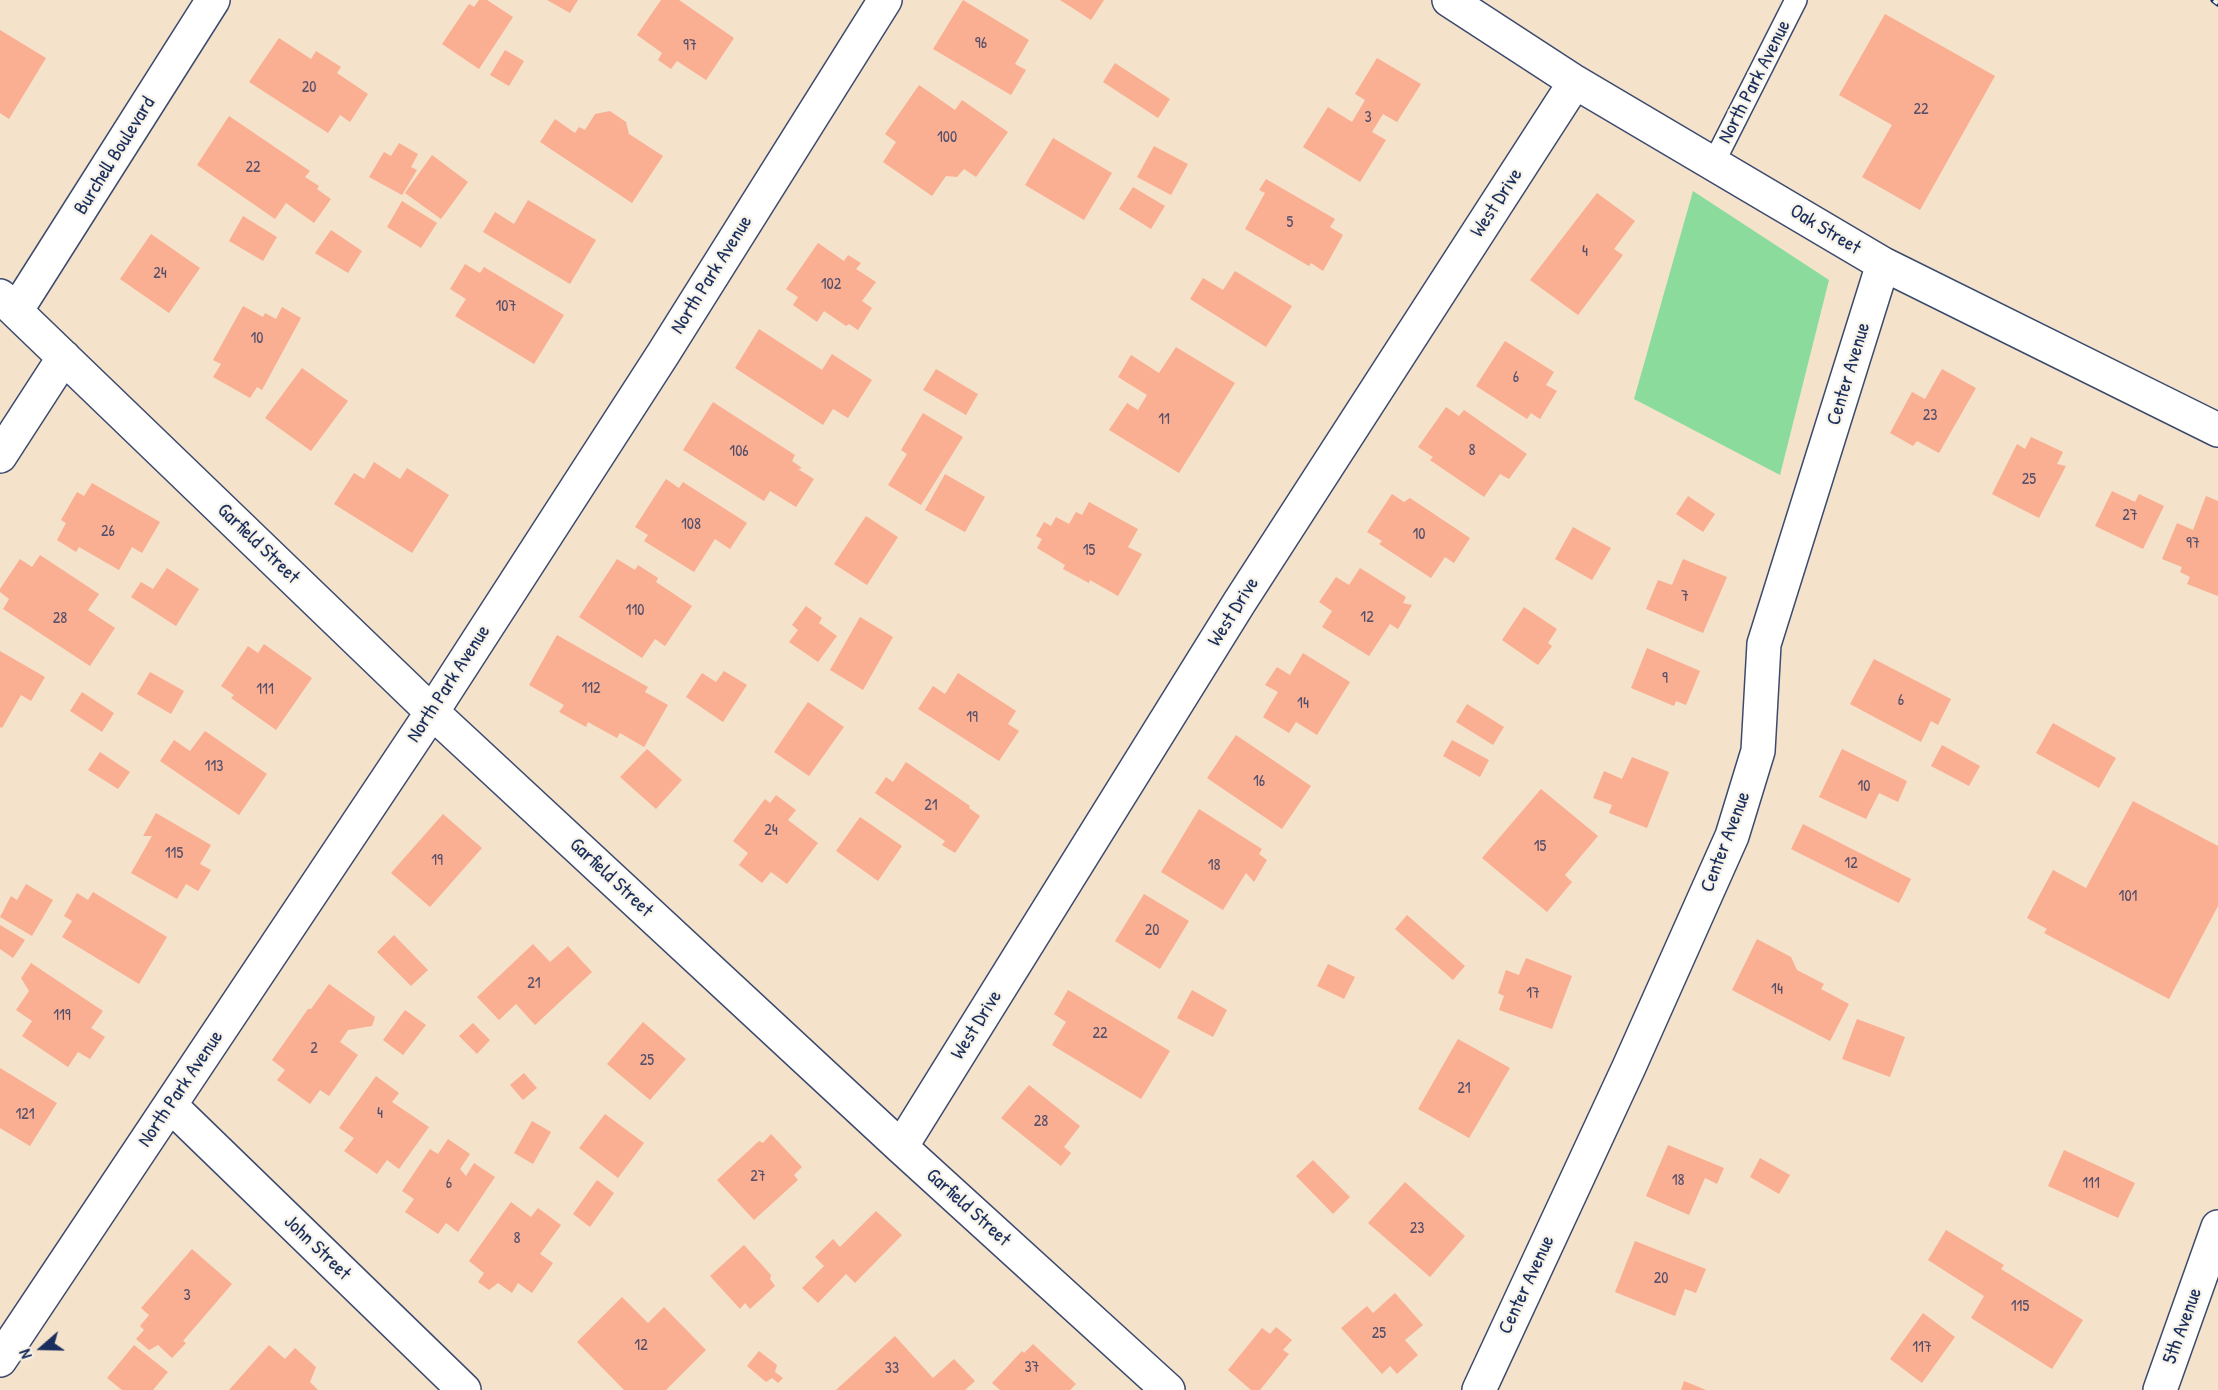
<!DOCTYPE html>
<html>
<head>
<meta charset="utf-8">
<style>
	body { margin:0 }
	#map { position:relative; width:2218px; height:1390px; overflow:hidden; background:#f4e2ca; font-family:"Patrick Hand",sans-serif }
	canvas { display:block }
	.north { position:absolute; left:12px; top:1318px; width:60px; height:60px; -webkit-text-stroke:4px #f7f3e8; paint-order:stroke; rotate:250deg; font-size:16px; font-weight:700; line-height:24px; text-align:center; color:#1b2f5e }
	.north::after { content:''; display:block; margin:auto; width:21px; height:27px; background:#1b2f5e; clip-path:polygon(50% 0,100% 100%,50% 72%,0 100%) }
</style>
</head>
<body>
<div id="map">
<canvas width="2218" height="1390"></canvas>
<div class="north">N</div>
</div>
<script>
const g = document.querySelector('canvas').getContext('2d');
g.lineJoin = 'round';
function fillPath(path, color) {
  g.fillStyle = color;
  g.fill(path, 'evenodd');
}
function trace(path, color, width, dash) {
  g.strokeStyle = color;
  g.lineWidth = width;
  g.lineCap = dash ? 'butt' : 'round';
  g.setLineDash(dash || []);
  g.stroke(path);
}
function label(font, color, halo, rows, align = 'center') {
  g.font = font + ' "Patrick Hand",sans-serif';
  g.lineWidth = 4.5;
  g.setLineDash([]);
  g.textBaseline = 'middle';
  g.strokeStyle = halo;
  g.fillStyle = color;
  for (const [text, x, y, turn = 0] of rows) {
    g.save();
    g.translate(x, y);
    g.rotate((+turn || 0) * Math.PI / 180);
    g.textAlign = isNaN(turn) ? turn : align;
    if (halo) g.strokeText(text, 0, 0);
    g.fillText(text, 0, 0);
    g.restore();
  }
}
fillPath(new Path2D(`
	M1693 191 1829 280 1780 475 1634 399Z`), '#8bdc9c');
fillPath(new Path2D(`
	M479 0H487L513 17 479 69 442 44 469 4 474 7Z
	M547 0H578L570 13Z
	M661 0H679L734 38 706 80 677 61 671 69 658 60 662 53 637 35Z
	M963 0 1029 40 1015 64 1026 70 1011 95 933 49Z
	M1060 0H1104L1091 20Z
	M1885 14 1995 76 1920 210 1862 177 1892 125 1839 95Z
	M0 30 46 58 9 119 0 113Z
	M279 38 311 59 316 51 341 67 337 73 368 94 350 122 340 115 328 133 249 82Z
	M505 50 524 61 509 86 490 75Z
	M1377 58 1421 84 1397 122 1383 114 1372 132 1386 140 1360 182 1303 147 1328 107 1352 122 1365 100 1355 94Z
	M1115 63 1170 99 1158 118 1103 82Z
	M919 85 955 110 962 100 1008 132 976 177 964 169 957 177 946 176 932 196 883 162 896 142 885 134Z
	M610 111 626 122 629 134 663 156 632 203 540 142 555 119 575 133 579 127 585 130 595 114Z
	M229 116 310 171 305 177 319 186 317 189 331 199 314 223 286 203 275 219 197 165Z
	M1053 138 1112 173 1084 220 1025 185Z
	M399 143 418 154 411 167 417 170 402 195 369 177 384 152 391 156Z
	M1154 146 1188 164 1171 195 1137 177Z
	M432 155 468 182 441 219 405 193Z
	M1266 179 1335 219 1330 227 1343 235 1323 271 1311 263 1309 266 1245 229 1265 193 1259 190Z
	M1133 187 1165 206 1151 229 1119 209Z
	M1597 193 1635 221 1614 249 1623 255 1578 315 1530 280Z
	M528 200 596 240 570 284 483 232 495 212 514 224Z
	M402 201 437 223 421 248 387 227Z
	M243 216 277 237 263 261 229 241Z
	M331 230 362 251 348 273 315 253Z
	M151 234 200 268 169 313 120 279Z
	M818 243 844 261 848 255 861 263 856 269 876 282 862 301 872 308 858 330 849 324 846 326 824 311 817 322 793 305 798 297 786 289Z
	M465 264 480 273 484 267 564 315 534 364 455 316 466 299 450 289Z
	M1235 271 1292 306 1266 347 1190 299 1203 278 1223 290Z
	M243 306 263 317 265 313 276 319 282 307 301 318 262 390 257 387 250 398 213 377 221 364 213 360Z
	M759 329 822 370 832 354 872 380 848 418 833 409 823 425 735 368Z
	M1505 341 1554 372 1546 385 1557 391 1540 419 1531 413 1527 419 1476 386Z
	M1176 347 1235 383 1179 473 1109 430 1127 403 1138 410 1147 395 1118 377 1131 355 1159 373Z
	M302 368 348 401 311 451 265 418Z
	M936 369 978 394 966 415 923 390Z
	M1942 369 1976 388 1939 453 1917 441 1913 446 1890 433 1912 392 1925 399Z
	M713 402 795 455 792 461 802 468 798 469 814 479 796 507 770 491 764 501 683 450Z
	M1446 407 1459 416 1464 410 1527 454 1509 479 1500 474 1484 497 1430 460 1433 457 1418 447Z
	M923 413 963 437 921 505 888 485 907 454 901 450Z
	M2031 437 2063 452 2057 464 2066 466 2039 518 1992 494 2017 444 2025 449Z
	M374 462 400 479 407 468 449 495 412 553 334 504 354 473 364 479Z
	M945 474 985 497 965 532 925 510Z
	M666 479 679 488 683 482 747 523 730 549 715 539 694 572 644 541 648 535 635 527Z
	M92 483 160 522 142 553 132 547 119 570 79 547 76 552 57 540 66 523 61 520 77 492 84 496Z
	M2112 491 2135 502 2139 494 2164 506 2143 549 2095 526Z
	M1392 494 1404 502 1410 498 1470 538 1454 563 1445 557 1431 578 1379 544 1382 541 1367 532Z
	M1688 496 1715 514 1703 532 1676 514Z
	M2206 496 2218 501V596L2187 584 2190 577 2180 572 2182 567 2162 559 2177 523 2193 530Z
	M1089 502 1138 529 1128 547 1142 554 1118 596 1090 580 1089 583 1063 569 1065 565 1037 548 1042 539 1036 536 1044 522 1051 526 1056 517 1069 524 1076 512 1082 515Z
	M866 516 898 537 867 585 834 564Z
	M1573 527 1611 548 1592 580 1555 559Z
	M40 555 99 594 88 610 115 628 90 666 3 609 9 599 0 592V589L20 559 32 567Z
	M617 559 635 570 638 565 658 578 656 582 692 606 665 646 655 639 642 658 579 617Z
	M1683 559 1727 577 1703 633 1646 609 1658 580 1672 585Z
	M167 568 199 589 176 626 131 597 141 582 153 589Z
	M1360 568 1406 597 1403 603 1412 605 1398 629 1390 624 1369 656 1322 627 1332 611 1319 602 1336 577 1349 585Z
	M806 606 822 618 819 623 837 636 818 662 789 642 798 630 792 625Z
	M1524 607 1557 629 1548 643 1552 646 1538 665 1502 640Z
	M860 617 893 637 863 690 830 670Z
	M557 635 648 687 645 692 668 705 644 747 620 733 617 738 588 722 586 727 559 712 564 705 529 685Z
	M264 644 312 678 276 730 231 698 234 695 221 686 248 646 258 653Z
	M1647 648 1700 671 1686 705 1676 701 1674 706 1631 688Z
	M0 651 45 677 31 701 21 695 2 728 0 727Z
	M1303 653 1350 682 1317 735 1296 722 1289 733 1263 717 1278 692 1265 685 1277 667 1290 675Z
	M1874 659 1951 699 1938 725 1931 721 1921 742 1850 704Z
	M724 671 747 685 723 722 686 697 702 673 716 682Z
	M150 672 184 691 171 714 137 694Z
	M958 673 1016 711 1008 724 1019 731 999 761 918 709 933 686 945 694Z
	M82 692 114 713 102 732 70 711Z
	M808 702 844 727 809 776 774 752Z
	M1467 704 1504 727 1493 745 1456 722Z
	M2053 723 2116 758 2099 788 2036 753Z
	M205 731 267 774 239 815 160 761 174 740 190 751Z
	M1236 735 1311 786 1282 829 1207 778Z
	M1452 740 1489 760 1480 777 1443 756Z
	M1942 745 1980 766 1969 786 1931 766Z
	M647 749 682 780 656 809 620 777Z
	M1842 749 1907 781 1898 802 1879 793 1866 819 1819 797Z
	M100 752 130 772 118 789 88 770Z
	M1632 757 1669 772 1647 828 1609 813 1612 805 1593 798 1604 771 1622 779Z
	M906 762 970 806 969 808 980 816 955 853 942 845 945 841 875 793 886 777 893 782Z
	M1541 789 1598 836 1565 875 1572 882 1547 912 1482 858Z
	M776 795 796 810 788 820 818 843 787 884 771 872 762 883 739 865 748 853 733 841 765 799 770 803Z
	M2133 801 2218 846V906L2169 999 2044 933 2047 929 2027 918 2053 870 2086 888Z
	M1199 809 1262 849 1259 854 1267 860 1254 882 1246 873 1223 910 1161 872Z
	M156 813 211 845 200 864 211 870 198 891 186 884 177 899 131 873 152 836H143Z
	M443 814 482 848 430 907 391 873Z
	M860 817 902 846 878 881 836 851Z
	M1803 824 1911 879 1899 903 1791 849Z
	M26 884 53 900 32 936 0 917 11 896 17 900Z
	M93 892 167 937 139 984 62 937 72 921 64 916 77 893 88 900Z
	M1144 894 1189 921 1160 969 1115 941Z
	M1407 915 1465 966 1453 980 1395 929Z
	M0 925 25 940 13 958 0 949Z
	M394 935 428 970 411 986 377 952Z
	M1757 939 1791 957 1797 970 1824 984 1821 989 1849 1004 1830 1041 1732 990Z
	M533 944 550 962 568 946 592 972 535 1025 516 1004 499 1020 477 997Z
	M1526 958 1572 976 1552 1029 1499 1010 1504 996 1498 993 1506 970 1519 975Z
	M31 963 103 1011 91 1028 105 1037 90 1059 78 1052 68 1067 22 1036 32 1021 16 1010 29 991 21 978Z
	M1328 964 1355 977 1344 999 1317 986Z
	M329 984 375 1017 372 1026 348 1030 340 1042 358 1055 329 1096 320 1090 310 1104 277 1080 285 1070 272 1060 308 1009H311Z
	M1068 990 1170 1051 1141 1099 1052 1045 1066 1022 1054 1014Z
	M1192 990 1227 1010 1213 1037 1177 1018Z
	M405 1010 426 1025 403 1055 383 1040Z
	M1857 1019 1905 1037 1890 1077 1842 1059Z
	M643 1022 686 1059 650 1100 607 1064Z
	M473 1023 490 1040 477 1054 459 1036Z
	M1458 1039 1510 1068 1469 1138 1418 1109Z
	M0 1068 57 1103 30 1146 0 1128Z
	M524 1073 537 1088 523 1100 510 1085Z
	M376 1076 399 1093 392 1102 429 1127 399 1169 387 1160 377 1174 344 1151 354 1138 339 1128Z
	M1029 1085 1080 1126 1064 1147 1071 1153 1061 1166 1001 1118Z
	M605 1114 644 1143 618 1178 579 1148Z
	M532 1121 551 1132 533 1164 514 1153Z
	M771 1134 802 1167 794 1175 798 1180 754 1220 717 1180 759 1141 763 1143Z
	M448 1139 470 1154 460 1169 466 1176 474 1163 495 1177 458 1232 446 1223 438 1234 405 1212 414 1199 402 1191 430 1149 438 1154Z
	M1668 1145 1724 1168 1717 1184 1705 1178 1689 1215 1646 1196Z
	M2064 1150 2135 1183 2118 1218 2048 1186Z
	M1760 1158 1790 1175 1779 1194 1750 1177Z
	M1313 1160 1350 1197 1333 1214 1296 1176Z
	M597 1180 614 1193 590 1227 573 1214Z
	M1405 1182 1465 1236 1430 1277 1368 1223Z
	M511 1202 531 1217 538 1208 561 1225 540 1254 553 1263 532 1293 518 1283 512 1293 498 1283 489 1290 478 1282 484 1273 469 1261Z
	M876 1211 902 1235 855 1283 846 1274 818 1303 802 1288 824 1266 815 1257 833 1239 840 1247Z
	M1946 1230 2004 1265 2001 1269 2083 1320 2052 1369 1971 1318 1984 1296 1928 1260Z
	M1635 1241 1706 1269 1696 1293 1685 1289 1675 1316 1615 1292Z
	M744 1245 771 1275 770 1279 775 1286 750 1309 745 1303 740 1309 710 1276Z
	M192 1249 232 1284 183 1341 186 1343 172 1358 158 1345 149 1350 136 1339 144 1330 140 1326 149 1315 141 1308Z
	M1395 1293 1423 1325 1405 1340 1418 1355 1397 1374 1390 1366 1382 1374 1341 1328 1367 1306 1373 1313Z
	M622 1297 648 1323 664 1307 706 1350 666 1390H624L577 1342Z
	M1923 1313 1955 1337 1922 1383 1890 1359Z
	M1276 1327 1292 1340 1283 1350 1289 1354 1260 1390H1251L1228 1370 1262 1328 1270 1334Z
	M895 1336 933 1378 954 1359 975 1381 965 1390H836Z
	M1033 1344 1076 1384 1070 1390H1000L992 1383 1022 1351 1024 1353Z
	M134 1345 168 1372 153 1390H122L107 1378Z
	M269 1345 285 1359 295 1348 316 1367 310 1382 318 1390H229Z
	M759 1351 777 1365 775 1372 783 1378 778 1383 772 1378 766 1382 747 1366Z
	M1684 1381 1706 1390H1681Z`), '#faae92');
const lane = new Path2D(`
	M1713 164 1796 0`);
const street = new Path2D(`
	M1449 0 1575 82 1883 264 2218 430
	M0 296 432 712 901 1147 1168 1390
	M16 311 213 0
	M0 456 64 357
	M170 1105 464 1390
	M901 1147 1239 603 1575 82
	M0 1360 432 712 663 354 885 0
	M1479 1390 1629 1067 1732 836 1758 751 1764 644 1883 264`);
const secondary = new Path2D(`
	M2160 1390 2218 1227`);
trace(lane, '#3c4a6e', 24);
trace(street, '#3c4a6e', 36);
trace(secondary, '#3c4a6e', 36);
trace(lane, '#fff', 21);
trace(street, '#fff', 33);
trace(secondary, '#fff', 33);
const rail = new Path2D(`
	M2214 0 2218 3`);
trace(rail, '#1b2f5e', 7);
trace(rail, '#f7f3e8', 4.5, [14]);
label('16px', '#534f6b', null, [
	["96",981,44],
	["97",690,46],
	["20",309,88],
	["22",1921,110],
	["3",1368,118],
	["100",947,138],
	["22",253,168],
	["5",1290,223],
	["4",1585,252],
	["24",160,274],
	["102",831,285],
	["107",506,307],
	["10",257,339],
	["6",1516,378],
	["23",1930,416],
	["11",1164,420],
	["8",1472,451],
	["106",739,452],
	["25",2029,480],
	["27",2130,516],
	["108",691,525],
	["26",108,532],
	["10",1419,535],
	["97",2193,544],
	["15",1089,551],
	["7",1685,597],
	["110",635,611],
	["12",1367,618],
	["28",60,619],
	["9",1665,679],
	["112",591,689],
	["111",265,690],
	["6",1901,701],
	["14",1303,704],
	["19",972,718],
	["113",214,767],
	["16",1259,782],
	["10",1864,787],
	["21",931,806],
	["24",771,831],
	["15",1540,847],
	["115",174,854],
	["19",437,861],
	["12",1851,864],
	["18",1214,866],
	["101",2128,897],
	["20",1152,931],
	["21",534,984],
	["14",1777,990],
	["17",1533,994],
	["119",62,1016],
	["22",1100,1034],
	["2",314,1049],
	["25",647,1061],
	["21",1464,1089],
	["4",380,1114],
	["121",25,1115],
	["28",1041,1122],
	["27",758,1177],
	["18",1678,1181],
	["6",449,1184],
	["111",2091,1184],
	["23",1417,1229],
	["8",517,1239],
	["20",1661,1279],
	["3",187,1296],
	["115",2020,1307],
	["25",1379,1334],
	["12",641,1346],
	["117",1922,1348],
	["37",1032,1368],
	["33",892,1369]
]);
label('20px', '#1b2f5e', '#f7f3e8', [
	["North Park Avenue",1755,82,-63],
	["Burchell Boulevard",115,156,-58],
	["West Drive",1497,203,-57],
	["Oak Street",1825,230,31],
	["North Park Avenue",712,275,-58],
	["Center Avenue",1849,374,-73],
	["Garfield Street",258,544,44],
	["West Drive",1234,612,-58],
	["North Park Avenue",449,684,-57],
	["Center Avenue",1726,842,-69],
	["Garfield Street",611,878,43],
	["West Drive",977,1025,-58],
	["North Park Avenue",181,1089,-56],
	["Garfield Street",968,1208,42],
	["John Street",317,1248,44],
	["Center Avenue",1527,1285,-65],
	["5th Avenue",2183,1326,-70]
]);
</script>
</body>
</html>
